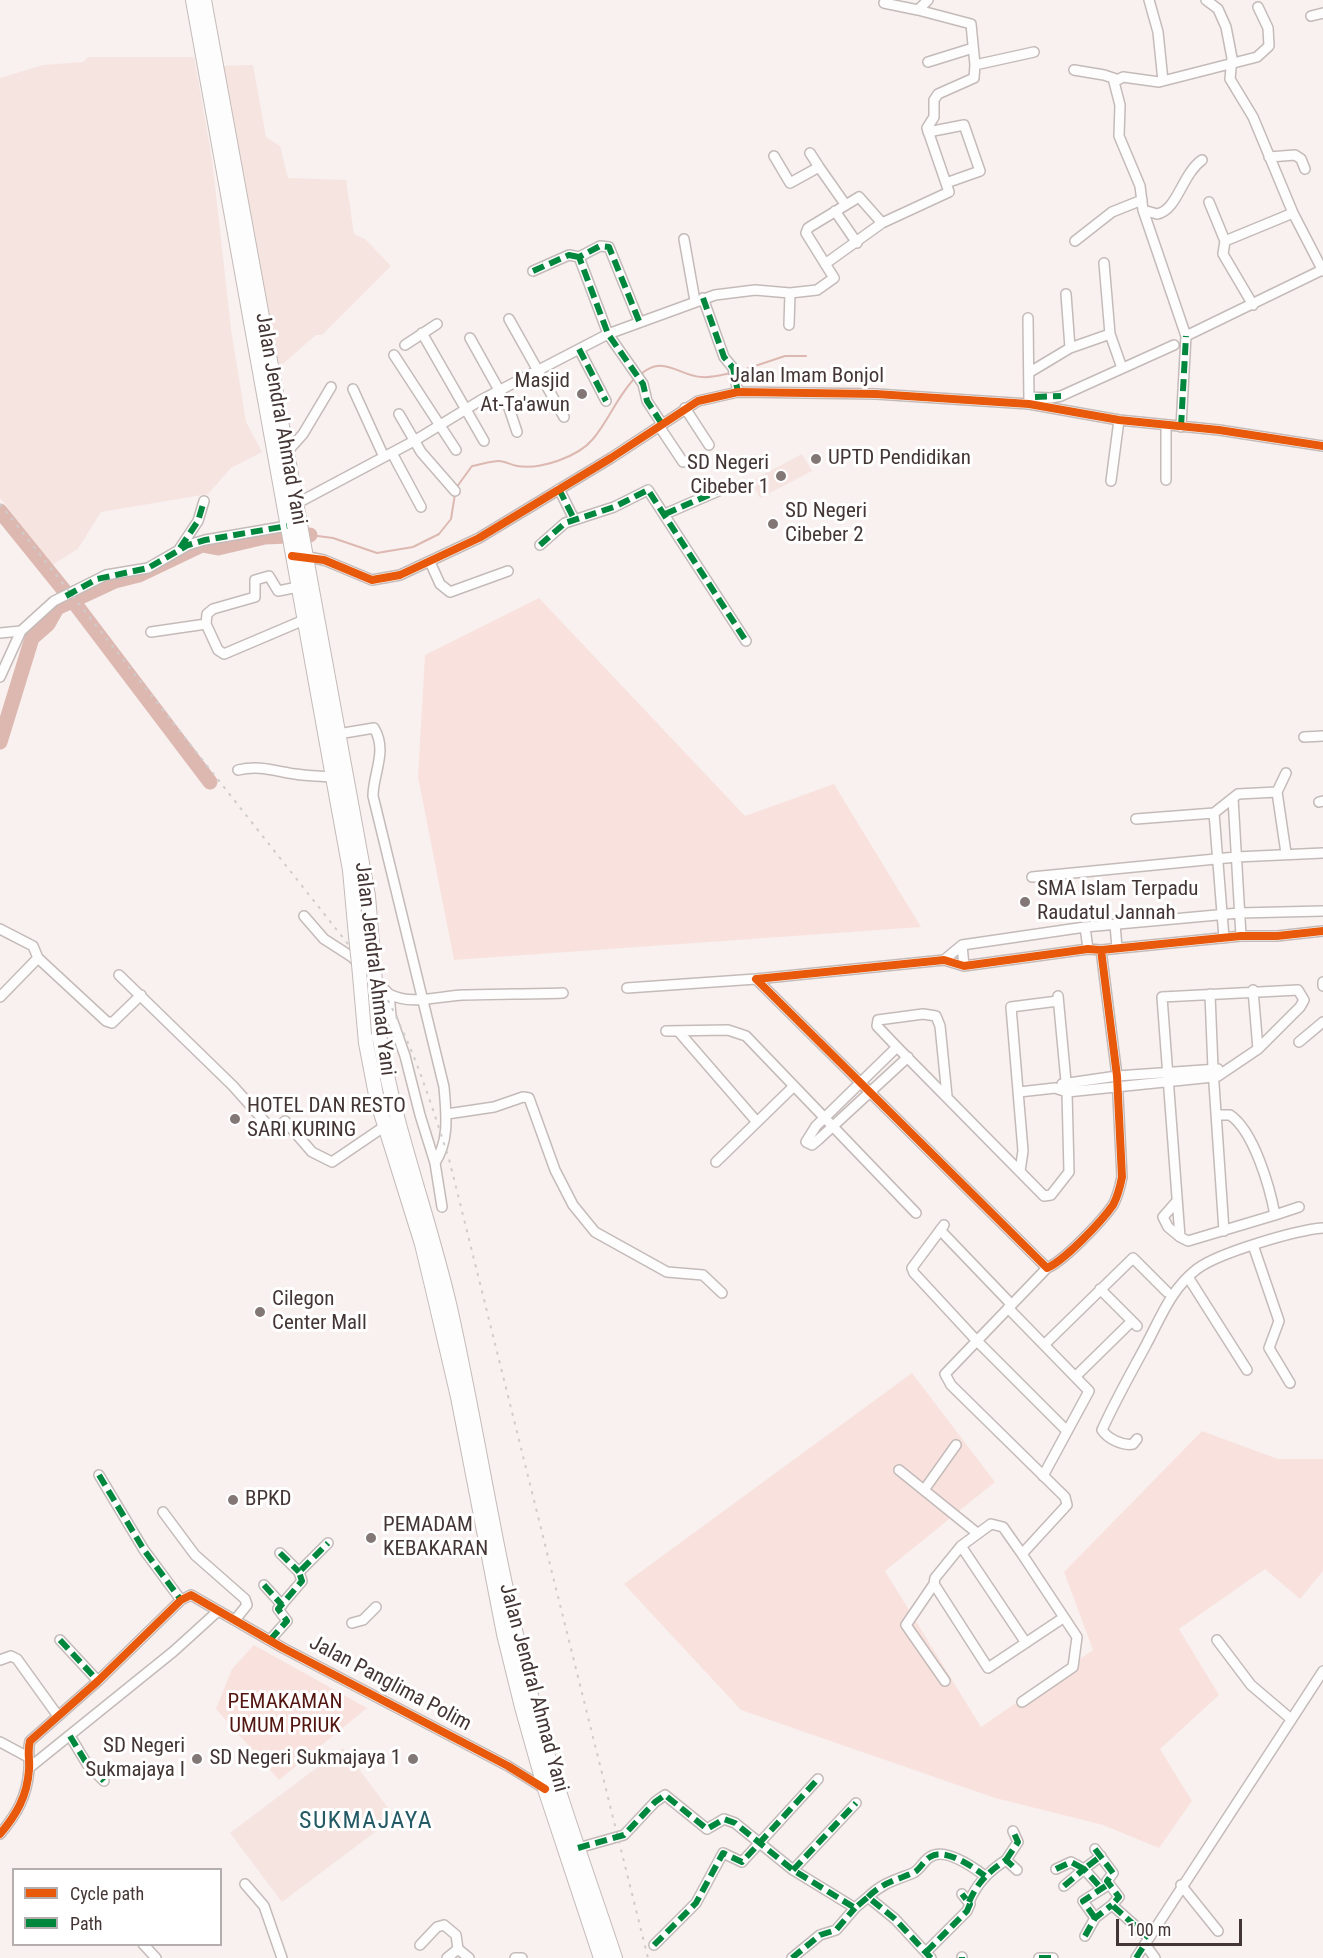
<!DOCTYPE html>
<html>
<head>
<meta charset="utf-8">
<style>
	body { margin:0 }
	#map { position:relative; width:1323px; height:1958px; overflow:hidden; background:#f8f1ef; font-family:"Roboto Condensed",sans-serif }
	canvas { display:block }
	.legend { position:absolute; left:12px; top:1868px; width:210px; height:78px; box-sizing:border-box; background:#fff; border:2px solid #b4afae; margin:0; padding:8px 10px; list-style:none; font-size:18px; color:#433634 }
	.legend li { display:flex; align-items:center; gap:12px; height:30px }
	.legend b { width:30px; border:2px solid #b4afae }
	.scale { position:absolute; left:1116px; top:1919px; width:126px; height:27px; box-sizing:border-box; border:3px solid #433634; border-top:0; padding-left:8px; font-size:18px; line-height:21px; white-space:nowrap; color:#433634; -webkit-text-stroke:4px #fff; paint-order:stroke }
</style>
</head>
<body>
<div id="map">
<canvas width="1323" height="1958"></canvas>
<ul class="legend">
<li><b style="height:8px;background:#e8590c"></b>Cycle path</li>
<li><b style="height:8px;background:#00873e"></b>Path</li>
</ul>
<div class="scale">100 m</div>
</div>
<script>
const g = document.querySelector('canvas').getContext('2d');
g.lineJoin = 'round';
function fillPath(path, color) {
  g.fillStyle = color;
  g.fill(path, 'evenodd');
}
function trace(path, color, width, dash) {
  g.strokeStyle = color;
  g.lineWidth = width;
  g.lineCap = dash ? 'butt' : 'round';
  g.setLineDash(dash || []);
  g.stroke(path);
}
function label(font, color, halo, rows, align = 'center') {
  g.font = font + ' "Roboto Condensed",sans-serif';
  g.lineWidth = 6;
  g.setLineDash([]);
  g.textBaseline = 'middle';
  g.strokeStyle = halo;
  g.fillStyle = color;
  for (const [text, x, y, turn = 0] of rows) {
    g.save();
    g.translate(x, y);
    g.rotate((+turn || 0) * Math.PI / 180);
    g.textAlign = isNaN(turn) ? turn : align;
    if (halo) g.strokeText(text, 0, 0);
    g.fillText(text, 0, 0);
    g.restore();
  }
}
fillPath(new Path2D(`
	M88 57H194L212 159 231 329 246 422 262 452 231 468 208 494 101 512 78 549 52 565 0 498V78L43 65 83 62Z
	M253 65 266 137 280 146 288 178 346 180 354 234 365 239 391 266 322 335H316L278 368 218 66Z
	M802 454 812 471 760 498 751 481Z
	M343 1748 395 1817 282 1902 230 1833Z`), '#f6e4e1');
fillPath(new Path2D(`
	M539 598 745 816 834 784 921 927 454 960 418 777 425 655Z
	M912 1373 995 1482 885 1571 981 1727 1093 1650 1064 1572 1202 1431 1278 1459H1323V1571L1300 1599 1265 1569 1179 1629 1219 1695 1160 1749 1192 1801 1159 1848 1103 1825 995 1798 741 1710 624 1584Z
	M254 1645 367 1708 279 1780 216 1709 232 1669Z`), '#f9e2de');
trace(new Path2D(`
	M737 372 785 356H806
	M640 375C663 353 680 377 702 377 711 378 722 375 731 373
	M456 488 472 466C480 465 490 461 499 461 505 461 511 465 517 466 540 470 578 457 593 439 609 420 618 395 635 378
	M310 535 333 538 377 553 413 547 439 534 451 519 455 494`), '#ddb8b1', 2);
trace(new Path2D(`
	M0 511 67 594
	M70 597 210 782
	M0 742 32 638 48 624 57 608 115 581 139 575 202 545 218 548 265 537 310 535`), '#ddb8b1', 15);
const minor = new Path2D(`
	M1149 0 1158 32 1163 81
	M1206 0 1218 9 1226 27 1232 58 1230 79 1253 117 1293 213 1323 271
	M884 3 918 10 928 0
	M918 10 971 24 975 65
	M1311 16 1323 13
	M928 62 973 48
	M1074 70 1104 75 1116 79
	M928 132 964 125 980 171 946 183
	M810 153 819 167
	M774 156 790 183 819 167 845 204
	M1269 157 1295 155 1301 159 1305 169
	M1209 202 1225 241 1223 254 1253 305
	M1143 210 1157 214C1177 211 1182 174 1202 160
	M835 211 857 243
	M684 239 695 301
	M1075 241 1112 212 1142 200
	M1225 241 1293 213
	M1104 263 1110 334
	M825 264 882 223 949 192 927 128 934 117V100L938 94 974 78 975 65 1034 52
	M533 271 569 255 579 257
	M790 293 817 290 834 278 806 233 808 228 859 197 882 223
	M1066 294 1070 348
	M703 298 724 357 733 368 738 392
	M1028 318 1029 402
	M509 319 564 417
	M639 321 609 247 600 246 579 257 608 334 643 384 647 401 662 424
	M422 333 484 441
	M1186 336 1322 270
	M470 338 509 408 517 432
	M405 345 437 324
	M579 349 606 401
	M394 355 456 450
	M1030 372 1070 348 1110 334 1122 368
	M353 389 384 457
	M1029 397 1051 398 1061 396 1174 345
	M685 408 709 445
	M399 414 421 452 455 491
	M659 426 683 462
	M1181 427 1186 336 1143 210 1140 186 1119 136 1120 105 1114 82 1123 77 1159 82 1257 57 1269 46 1268 28 1258 7
	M286 453 303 434 331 387
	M392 453 421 507
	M1166 480V425
	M1111 481 1119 420
	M559 489 574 519
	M292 506 414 441 481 400 608 334 715 295 755 290 790 293 789 325
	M665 514 725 488
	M540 545 565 523 614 507 648 490 746 641
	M180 548 198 521 204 501
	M303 556 324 560 372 580 400 575 479 538 611 458 698 401 738 392 876 394 1029 404 1119 420 1219 430 1323 446
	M430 562 440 584 450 592 508 571
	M206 624 207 614 213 609 255 597V580L269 576 278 591 298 587
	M151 632 206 624 218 650 224 654 304 620
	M0 633 21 631 54 601 106 575 148 568 188 545 205 540 287 526
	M0 677 21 631
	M338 734 374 728C388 751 373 773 373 796L444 1087C446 1113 450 1139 435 1163
	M1304 737 1323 736
	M238 770C260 765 274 771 295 774 307 776 321 776 333 777
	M1277 792 1286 853
	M1233 798 1241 936
	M1319 802 1323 801
	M1214 813 1224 938
	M1136 819 1214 813 1238 794 1277 792 1286 773
	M1032 877 1236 857 1323 853
	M304 916 324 939 352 957 389 994C412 1006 438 996 463 995 496 994 530 994 563 993
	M1115 924 1117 948
	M1085 927 1088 949
	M0 929 33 946 38 958
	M962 945 964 966
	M1101 950 1117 1076 1122 1177C1120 1187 1118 1196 1113 1205 1102 1221 1064 1261 1047 1268L756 979 944 960 964 966 1088 949 1101 950 1241 936H1277L1323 931
	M944 960 962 945 1085 927 1239 913 1323 911
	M119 975 233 1086 274 1132 285 1121 312 1152 332 1162 385 1126
	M1323 982V986
	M627 988 756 979
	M1253 990 1258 1049
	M389 994 391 1016 405 1056 420 1115 435 1163 442 1207
	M1210 994 1213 1069 1224 1231
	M0 997 38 958 106 1021 112 1023 141 995
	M666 1031 728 1030 746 1036 916 1213
	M679 1032 757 1122
	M1299 1042 1323 1022
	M897 1047 816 1126 806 1142 812 1145 818 1140 908 1057
	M1062 1084 1117 1076 1218 1069
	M1019 1092 1055 1088 1067 1092 1213 1077 1218 1076 1258 1049 1300 1007 1304 1000 1298 990 1162 997 1180 1237 1188 1241 1275 1215C1270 1188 1254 1131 1230 1115H1216
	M947 1096 940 1026 936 1016 923 1014 878 1020 877 1026 897 1047 1044 1196 1051 1195 1069 1172 1067 1092 1058 996
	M447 1114 494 1107 523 1097 529 1098 555 1170 573 1205 595 1232 667 1272 703 1275 722 1293
	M716 1162 794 1086
	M1020 1171 1023 1151 1011 1007 1058 1001
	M1177 1201 1163 1217 1168 1227 1180 1237
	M1275 1215 1299 1207
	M944 1225 912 1268 914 1273 976 1340 1067 1431
	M940 1230 1011 1304
	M1253 1245 1279 1321 1269 1348 1290 1383
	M1188 1277 1247 1370
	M1100 1289 1137 1326
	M1008 1308 1089 1391 1043 1476
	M1045 1344 1133 1258 1167 1292
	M1076 1376 1132 1321
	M1137 1439 1133 1444C1123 1446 1108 1439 1102 1430 1115 1401 1131 1373 1146 1345 1161 1317 1171 1289 1197 1269 1218 1253 1296 1230 1323 1228
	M899 1470 977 1533
	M99 1475 144 1550 181 1600
	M924 1490 956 1445
	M163 1512 195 1555 245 1599 247 1605 235 1620
	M961 1546 1026 1643
	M280 1553 299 1572
	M1022 1554 1003 1527 991 1524 961 1546 935 1578 934 1584 988 1668 1063 1618
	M934 1584 906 1625 945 1681
	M264 1585 282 1605
	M352 1623 363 1620 376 1607
	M60 1640 98 1681
	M270 1640 287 1621 278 1609 302 1581 299 1572 328 1543
	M1217 1640 1251 1685 1291 1719
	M0 1660 11 1656 17 1659 58 1716
	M1022 1702 1073 1667 1077 1637 1022 1554 1067 1505 1065 1497 951 1385 945 1374 1047 1268
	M70 1736 87 1764 104 1781
	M0 1742 28 1757
	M29 1768 174 1651 218 1611
	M0 1834C17 1814 27 1796 29 1770 30 1760 27 1751 30 1741L98 1681 181 1600 191 1595 283 1648 508 1766 545 1789
	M578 1848 624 1835 655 1802 665 1795 707 1829 724 1819 735 1823 793 1870 855 1908 868 1897 895 1919 931 1958
	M1095 1849 1113 1873 1107 1881 1119 1897 1112 1905 1149 1938
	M1006 1860 1018 1842 1013 1831
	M1056 1869 1071 1862 1084 1869 1101 1856
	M793 1870 856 1803
	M245 1884 264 1906 282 1958
	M1181 1885 1218 1931
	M1064 1886 1084 1869 1102 1889
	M868 1897C882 1883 896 1880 913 1873 920 1870 923 1861 930 1857 945 1847 973 1867 985 1876
	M969 1902C977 1883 989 1871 1006 1860L1017 1870
	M1095 1918 1083 1901 1105 1887
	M1085 1936 1095 1918 1112 1905
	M143 1944 156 1958
	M1145 1944 1155 1958
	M420 1945 437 1927 444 1925 456 1935 458 1949
	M654 1945 696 1903 723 1853 742 1862 818 1779
	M926 1952 967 1911 970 1904 962 1894
	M447 1958 458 1949 469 1958
	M515 1958H522
	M792 1958 820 1935 836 1930 855 1908
	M962 1958V1957
	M1039 1958H1053
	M1136 1958 1323 1671`);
const highway = new Path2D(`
	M193 0 333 777 350 870 356 936
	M204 0 368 896 373 957
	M359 964 366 1043 377 1100 422 1244 434 1294 458 1397 504 1634 522 1707 545 1789 601 1958
	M379 1034C394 1127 429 1216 450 1308 478 1433 496 1560 528 1684 551 1777 585 1867 615 1958`);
trace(minor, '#c4bbb9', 12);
trace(highway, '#c4bbb9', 16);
trace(minor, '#fefdfd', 9);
trace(highway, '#fefdfd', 14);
trace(new Path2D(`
	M0 504 378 982C412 1042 428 1094 449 1159L648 1958`), '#cfcccc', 2, [3, 6]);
const highwayBridge = new Path2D(`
	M356 936 359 964
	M373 957 379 1034`);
trace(highwayBridge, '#c4bbb9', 16, []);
trace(highwayBridge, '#fefdfd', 14);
trace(new Path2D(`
	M533 271 569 255 579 257
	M703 298 724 357 733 368 738 392
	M639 321 609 247 600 246 579 257 608 334 643 384 647 401 662 424
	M579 349 606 401
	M1035 397 1061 396
	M1181 427 1186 336
	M559 489 574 519
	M665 514 725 488
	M540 545 565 523 614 507 648 490 746 641
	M180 548 198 521 204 501
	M66 596 97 579 148 568 188 545 205 540 287 526
	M99 1475 144 1550 181 1600
	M280 1553 299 1572
	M264 1585 282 1605
	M60 1640 98 1681
	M270 1640 287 1621 278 1609 302 1581 299 1572 328 1543
	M70 1736 87 1764 104 1781
	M578 1848 624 1835 655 1802 665 1795 707 1829 724 1819 735 1823 793 1870 855 1908 868 1897 895 1919 931 1958
	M1095 1849 1113 1873 1107 1881 1119 1897 1112 1905 1149 1938
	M1006 1860 1018 1842 1013 1831
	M1056 1869 1071 1862 1084 1869 1101 1856
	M793 1870 856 1803
	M1064 1886 1084 1869 1102 1889
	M868 1897C882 1883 896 1880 913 1873 920 1870 923 1861 930 1857 945 1847 973 1867 985 1876
	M969 1902C977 1883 989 1871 1006 1860L1017 1870
	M1095 1918 1083 1901 1107 1885
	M1085 1936 1095 1918 1112 1905
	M654 1945 696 1903 723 1853 742 1862 818 1779
	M926 1952 967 1911 970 1904 962 1894
	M792 1958 820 1935 836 1930 855 1908
	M962 1958V1957
	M1039 1958H1053
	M1136 1958 1145 1944`), '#00873e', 6, [12, 6]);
trace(new Path2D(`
	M292 556 324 560 372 580 400 575 479 538 611 458 698 401 738 392 876 394 1029 404 1119 420 1219 430 1323 446
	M1101 950 1117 1076 1122 1177C1120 1187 1118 1196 1113 1205 1102 1221 1064 1261 1047 1268L756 979 944 960 964 966 1088 949 1101 950 1241 936H1277L1323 931
	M0 1834C17 1814 27 1796 29 1770 30 1760 27 1751 30 1741L98 1681 181 1600 191 1595 283 1648 508 1766 545 1789`), '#e8590c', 8);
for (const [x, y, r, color] of [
	[582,394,6,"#827775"],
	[816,459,6,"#827775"],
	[781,476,6,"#827775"],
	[773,524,6,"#827775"],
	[1025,902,6,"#827775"],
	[235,1119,6,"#827775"],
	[260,1312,6,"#827775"],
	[233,1500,6,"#827775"],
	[371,1538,6,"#827775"],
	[197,1759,6,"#827775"],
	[413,1759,6,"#827775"]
]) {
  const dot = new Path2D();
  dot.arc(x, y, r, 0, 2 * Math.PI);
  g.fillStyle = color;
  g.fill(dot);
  trace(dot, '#fff', 2);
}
label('21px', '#433634', '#fff', [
	["Jalan Imam Bonjol",807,377],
	["Jalan Jendral Ahmad Yani",280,419,80],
	["Jalan Jendral Ahmad Yani",374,969,83],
	["Jalan Panglima Polim",390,1684,28],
	["Jalan Jendral Ahmad Yani",533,1688,75]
]);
label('21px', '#433634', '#fff', [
	["Masjid",570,382,"right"],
	["At-Ta'awun",570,406,"right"],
	["UPTD Pendidikan",828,459],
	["SD Negeri",769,464,"right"],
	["Cibeber 1",769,488,"right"],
	["SD Negeri",785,512],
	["Cibeber 2",785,536],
	["SMA Islam Terpadu",1037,890],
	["Raudatul Jannah",1037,914],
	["HOTEL DAN RESTO",247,1107],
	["SARI KURING",247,1131],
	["Cilegon",272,1300],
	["Center Mall",272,1324],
	["BPKD",245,1500],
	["PEMADAM",383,1526],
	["KEBAKARAN",383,1550],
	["SD Negeri",185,1747,"right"],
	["Sukmajaya I",185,1771,"right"],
	["SD Negeri Sukmajaya 1",401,1759,"right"]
], 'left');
label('21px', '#531611', '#fff', [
	["PEMAKAMAN",285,1703],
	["UMUM PRIUK",285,1727]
]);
g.letterSpacing = '1.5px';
label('24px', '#235a65', '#fff', [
	["SUKMAJAYA",366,1822]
]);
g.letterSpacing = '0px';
</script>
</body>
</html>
